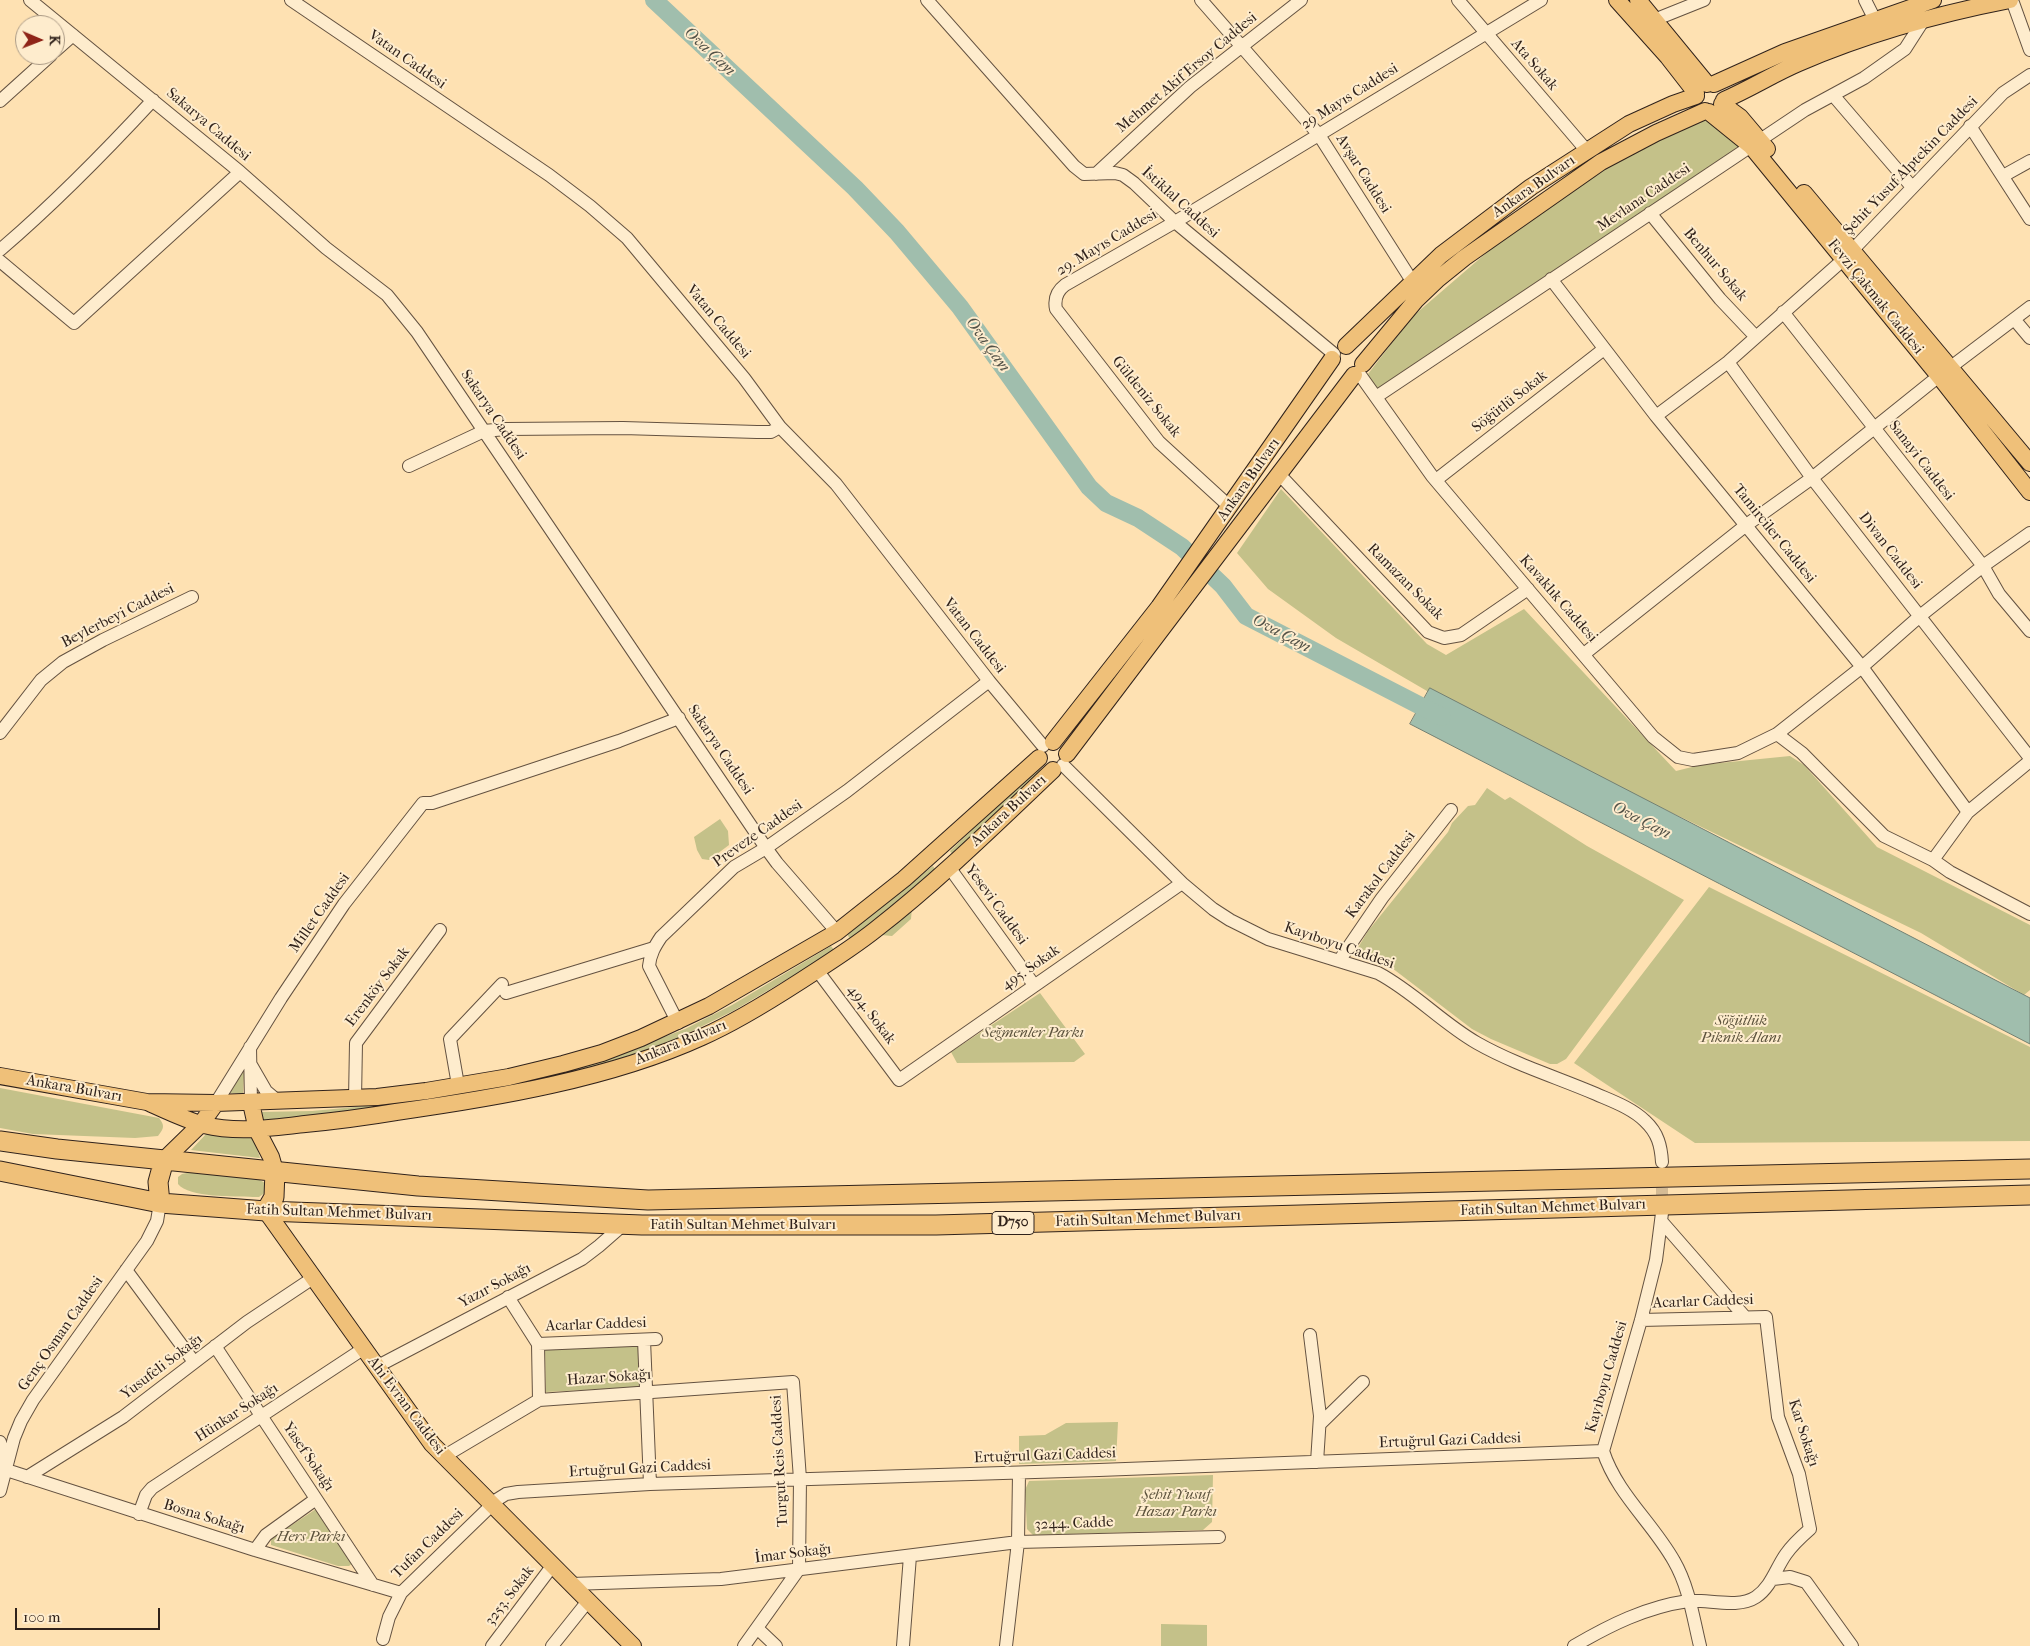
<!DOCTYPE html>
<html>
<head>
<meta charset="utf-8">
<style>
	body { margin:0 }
	#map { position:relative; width:2030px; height:1646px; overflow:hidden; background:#fee1b2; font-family:"IM FELL French Canon",serif }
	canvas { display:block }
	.north { position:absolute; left:15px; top:15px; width:50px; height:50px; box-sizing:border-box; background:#feeccd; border:1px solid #ac9b86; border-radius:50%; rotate:91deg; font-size:14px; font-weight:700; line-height:20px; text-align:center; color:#30221b }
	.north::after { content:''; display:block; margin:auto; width:18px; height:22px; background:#8f2418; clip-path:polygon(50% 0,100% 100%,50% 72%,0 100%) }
	.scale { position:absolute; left:15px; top:1608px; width:145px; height:22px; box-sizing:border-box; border:2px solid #30221b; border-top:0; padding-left:6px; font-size:15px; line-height:18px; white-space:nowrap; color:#30221b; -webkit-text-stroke:4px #feeccd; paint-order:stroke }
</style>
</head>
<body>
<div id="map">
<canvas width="2030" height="1646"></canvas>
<div class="north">K</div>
<div class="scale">100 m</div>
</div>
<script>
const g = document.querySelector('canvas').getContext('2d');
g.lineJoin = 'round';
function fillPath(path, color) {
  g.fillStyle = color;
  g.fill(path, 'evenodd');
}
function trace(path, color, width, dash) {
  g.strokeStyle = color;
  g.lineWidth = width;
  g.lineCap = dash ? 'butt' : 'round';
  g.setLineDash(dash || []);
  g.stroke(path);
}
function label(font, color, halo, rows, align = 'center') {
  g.font = font + ' "IM FELL French Canon",serif';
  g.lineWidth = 4;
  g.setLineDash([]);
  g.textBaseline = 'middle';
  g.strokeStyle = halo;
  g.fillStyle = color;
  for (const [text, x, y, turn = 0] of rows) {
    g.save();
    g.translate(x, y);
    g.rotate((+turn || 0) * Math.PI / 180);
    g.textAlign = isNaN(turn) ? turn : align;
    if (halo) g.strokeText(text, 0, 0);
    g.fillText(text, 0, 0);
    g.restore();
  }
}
fillPath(new Path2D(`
	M1707 116 1744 146 1376 397 1368 374 1412 317 1499 242 1613 164Z
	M1281 489 1427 644 1446 655 1524 609 1676 771 1700 765 1790 756 1804 765 1877 847 2030 925V990L2024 995 1921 933 1573 765 1439 698 1336 638 1268 589 1237 553Z
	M1037 768 1041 771 953 855 950 851Z
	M1487 788 1505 800 1510 797 1587 846 1684 900 1566 1059 1557 1064H1550L1491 1039 1472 1029 1392 968 1356 951 1368 931 1448 832 1452 823 1468 806 1475 805Z
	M720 819 728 831 729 845 709 860 702 859 697 850 694 837Z
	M933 866 936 871 850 939 847 934Z
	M1709 887 2030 1047V1141L1695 1143 1574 1063Z
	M912 908 911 919 892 936 881 935Z
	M831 946 835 951 733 1011 676 1039 617 1060 587 1069 474 1093 405 1105 259 1121 258 1112 312 1111 377 1105 622 1053 685 1029 732 1005Z
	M1040 993 1085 1054 1074 1062 957 1063 951 1052Z
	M240 1073H244L243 1094 229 1093Z
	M0 1088 159 1118C165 1126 164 1128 158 1136L135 1138 33 1134 0 1128Z
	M207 1133 253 1136 260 1158 191 1150Z
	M191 1172 258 1179 265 1183 266 1192 259 1197H253C235 1196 189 1198 178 1184V1177L182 1174Z
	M640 1346 641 1387 546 1392 545 1348Z
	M1118 1422 1116 1461 1019 1464V1436L1045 1435 1066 1423Z
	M1213 1475 1212 1522 1203 1530 1033 1535 1027 1529 1025 1490 1029 1481Z
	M316 1509 353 1563 349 1566H338L271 1545V1539Z
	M1161 1624 1207 1625V1646H1161Z`), '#c4c189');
const water = new Path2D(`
	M1430 688 2030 998V1044L1410 724Z`);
fillPath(water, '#a0bead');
trace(water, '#738073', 1);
trace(new Path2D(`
	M654 0 855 188 897 232 960 307 1089 487 1106 503 1138 518 1182 547 1223 586 1246 616 1442 717`), '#a0bead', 18);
trace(new Path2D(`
	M1662 1170V1212`), '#d5bb94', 12, [12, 6]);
const minor = new Path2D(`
	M30 0 240 172 326 248 387 295 417 332 766 848 777 863 837 932
	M291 0 549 175 590 206 627 238 744 378 780 427 836 484 989 681 1043 746
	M927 0 1074 166 1084 174 1115 173 1123 175 1134 183 1175 222 1334 354
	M1201 0 1319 135 1412 281
	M1458 0 1587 151
	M1865 0 1875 20
	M2012 0 2030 50
	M1654 20 1704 0
	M55 51 73 35
	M1833 95 1912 187
	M0 101 51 55
	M1970 126 2030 219
	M1096 174 1190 87 1301 0
	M2003 176 2030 161
	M1650 213 1720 299 1756 337
	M0 250C55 203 104 153 153 100
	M0 261 74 323 240 172
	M1551 279 1656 416 1862 667 1968 812
	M1783 312 1983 566 1999 594 2030 631
	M2014 319 2030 338
	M1728 362 1812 478 2030 758
	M1358 372 1432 476 1653 737 1678 757 1693 760 1738 753 1777 734 1862 667 1920 616 1983 566 2030 533
	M1376 397 1805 110 1864 78 1905 49 1923 21
	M1656 416 1728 362 1844 259 2003 93 2030 75
	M409 466 484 431 506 429 623 428 757 432H771L780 427
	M1278 473 1428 632 1444 638 1461 635 1528 589
	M1436 480 1604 349
	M1230 507 1159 442 1056 309C1054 299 1057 291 1065 285L1175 222 1541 0
	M1584 654 1745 526 1812 478 1939 376 2030 307
	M0 733 41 680 63 662 103 640 192 597
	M1777 734 1802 753 1884 836 1933 860 1950 872 2030 914
	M1063 765 1182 883 1213 909 1230 920 1268 939 1378 973C1414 992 1442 1023 1477 1043 1514 1064 1556 1077 1596 1094 1612 1101 1632 1108 1645 1121 1658 1133 1661 1146 1662 1162
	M1933 860 1968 812 2030 761
	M949 867 1034 985
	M1339 961 1382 898 1451 810
	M817 970 899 1080 1182 883
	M506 993 654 948
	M678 1023 649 966C650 954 655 946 661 937L734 867 766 848 847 791 989 681
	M250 1047 251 1103
	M251 1065 266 1091 279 1102
	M458 1085 450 1039 502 984
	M355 1099 356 1043 440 930
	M216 1103 281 998 344 904 423 803H432L619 741 679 718
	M1662 1213 1656 1260 1641 1320 1603 1451C1617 1494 1652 1522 1674 1561 1689 1587 1693 1617 1700 1646
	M1662 1222 1745 1317
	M126 1270 194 1362
	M508 1297 538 1344 539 1400
	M1310 1335 1320 1416 1317 1462
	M644 1340 650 1484
	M538 1344 656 1339
	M215 1346 373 1585
	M376 1367 582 1259 599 1246 623 1225
	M1320 1424 1363 1382
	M0 1442 5 1467
	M443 1457 539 1400 793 1382 800 1479 799 1569 744 1646
	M0 1468 255 1550 401 1593
	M27 1477 123 1417 247 1322 313 1278
	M0 1491 14 1438 21 1421 33 1400 147 1241 157 1221 160 1203
	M139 1514 146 1495 152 1488 363 1349
	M255 1550 266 1535 316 1499
	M1773 1579 1790 1577 1806 1582 1852 1646
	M571 1584 721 1579 1018 1542 1219 1537
	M757 1628 776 1646
	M383 1639 389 1617 401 1593 498 1499 506 1494 518 1492 650 1484 1099 1470 1603 1451
	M492 1646 553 1565
	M552 1646 588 1601
	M903 1646 910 1556
	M1006 1646 1018 1542 1019 1473
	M1574 1646C1610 1625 1646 1607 1688 1601 1707 1599 1738 1609 1756 1597 1771 1587 1776 1568 1786 1554 1793 1544 1802 1536 1810 1529L1799 1474 1778 1417 1766 1317 1641 1320`);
const major = new Path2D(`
	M1617 0 1668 57 1696 93
	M1638 0 1707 84
	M1714 84 1785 52 1933 0
	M1724 100C1750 89 1773 74 1799 63 1866 34 1938 14 2010 0
	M1722 104 1740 117 1767 149
	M1709 112 1751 146 1939 376 2030 492
	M1804 193 2030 463
	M1346 346 1441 255 1531 187 1629 124 1673 104 1696 96
	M1363 364 1416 300 1438 279 1464 258 1601 162 1656 133 1705 111
	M1053 742 1159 607 1332 359
	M1067 754 1354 375
	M0 1076 147 1102 216 1103
	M147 1102C165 1110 185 1120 204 1125 237 1133 272 1128 305 1124 335 1121 366 1117 396 1112 495 1098 610 1079 702 1037 736 1022 768 1002 799 982 825 965 851 949 875 930 938 881 995 825 1053 770
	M251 1103 257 1130 271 1157 275 1171
	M164 1160 201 1124 216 1103 377 1097 426 1091 509 1077 563 1064 602 1053 641 1038 709 1006 837 932 904 879 1039 758
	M266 1211 432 1444 633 1646`);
const highway = new Path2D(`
	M0 1141 57 1149 418 1186 648 1200 2030 1169
	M0 1171 160 1203 266 1211 642 1225H936L2030 1195
	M160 1203 158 1182 164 1160
	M266 1211 274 1197 275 1171`);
trace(minor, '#645241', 14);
trace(major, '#30221b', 18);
trace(highway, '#30221b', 21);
trace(minor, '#feeccd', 12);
trace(major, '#efc079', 16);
trace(highway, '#efc079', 19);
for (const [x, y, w] of [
	[1013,1223,42]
]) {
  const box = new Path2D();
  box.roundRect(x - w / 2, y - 11.5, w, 23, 4);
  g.fillStyle = '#feeccd';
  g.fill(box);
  trace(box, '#30221b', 1);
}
label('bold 14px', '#30221b', null, [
	["D750",1013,1223]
]);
label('15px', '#30221b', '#feeccd', [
	["Vatan Caddesi",407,60,35],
	["Ata Sokak",1534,65,49],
	["Mehmet Akif Ersoy Caddesi",1187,73,-40],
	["29 Mayıs Caddesi",1350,97,-32],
	["Sakarya Caddesi",208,125,40],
	["Şehit Yusuf Alptekin Caddesi",1911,166,-46],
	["Avşar Caddesi",1363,174,58],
	["Ankara Bulvarı",1534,187,-35],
	["Mevlana Caddesi",1644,198,-34],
	["İstiklal Caddesi",1180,203,42],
	["29. Mayıs Caddesi",1107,243,-31],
	["Benhur Sokak",1715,265,50],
	["Fevzi Çakmak Caddesi",1875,297,51],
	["Vatan Caddesi",718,322,50],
	["Güldeniz Sokak",1146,397,51],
	["Söğütlü Sokak",1510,402,-38],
	["Sakarya Caddesi",493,415,56],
	["Sanayi Caddesi",1921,461,52],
	["Ankara Bulvarı",1249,480,-55],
	["Tamirciler Caddesi",1774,534,51],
	["Divan Caddesi",1890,551,52],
	["Ramazan Sokak",1405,582,45],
	["Kavaklık Caddesi",1558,599,49],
	["Beylerbeyi Caddesi",118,616,-27],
	["Vatan Caddesi",974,636,52],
	["Sakarya Caddesi",720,750,56],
	["Ankara Bulvarı",1009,811,-43],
	["Preveze Caddesi",758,834,-35],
	["Karakol Caddesi",1381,875,-53],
	["Yesevi Caddesi",996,905,54],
	["Millet Caddesi",320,913,-55],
	["Kayıboyu Caddesi",1339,946,19],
	["495. Sokak",1031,968,-35],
	["Erenköy Sokak",378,987,-53],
	["494. Sokak",871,1015,53],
	["Ankara Bulvarı",681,1043,-22],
	["Ankara Bulvarı",74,1089,10],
	["Fatih Sultan Mehmet Bulvarı",1553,1208,-2],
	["Fatih Sultan Mehmet Bulvarı",339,1213,2],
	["Fatih Sultan Mehmet Bulvarı",1148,1219,-2],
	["Fatih Sultan Mehmet Bulvarı",743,1225],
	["Yazır Sokağı",495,1286,-28],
	["Acarlar Caddesi",1703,1302,-2],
	["Acarlar Caddesi",596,1325,-2],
	["Genç Osman Caddesi",61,1334,-55],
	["Yusufeli Sokağı",162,1367,-37],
	["Kayıboyu Caddesi",1607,1377,-74],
	["Hazar Sokağı",609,1378,-4],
	["Ahi Evran Caddesi",406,1406,53],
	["Hünkar Sokağı",237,1413,-33],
	["Kar Sokağı",1803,1433,72],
	["Ertuğrul Gazi Caddesi",1450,1441,-2],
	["Ertuğrul Gazi Caddesi",1045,1456,-2],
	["Yasef Sokağı",308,1457,56],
	["Turgut Reis Caddesi",780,1461,-93],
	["Ertuğrul Gazi Caddesi",640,1469,-3],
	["Bosna Sokağı",204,1517,17],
	["3244. Cadde",1074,1524,-2],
	["Tufan Caddesi",428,1544,-44],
	["İmar Sokağı",793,1554,-7],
	["3253. Sokak",510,1596,-53]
]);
label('italic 15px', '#5c523c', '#feeccd', [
	["Söğütlük",1741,1021],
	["Piknik Alanı",1741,1038],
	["Seğmenler Parkı",1033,1033],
	["Şehit Yusuf",1176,1495],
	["Hazar Parkı",1176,1512],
	["Hers Parkı",311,1537]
]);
label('italic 16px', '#525147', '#feeccd', [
	["Ova Çayı",709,52,43],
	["Ova Çayı",987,345,54],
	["Ova Çayı",1281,634,28],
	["Ova Çayı",1641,821,27]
]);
</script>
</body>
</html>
